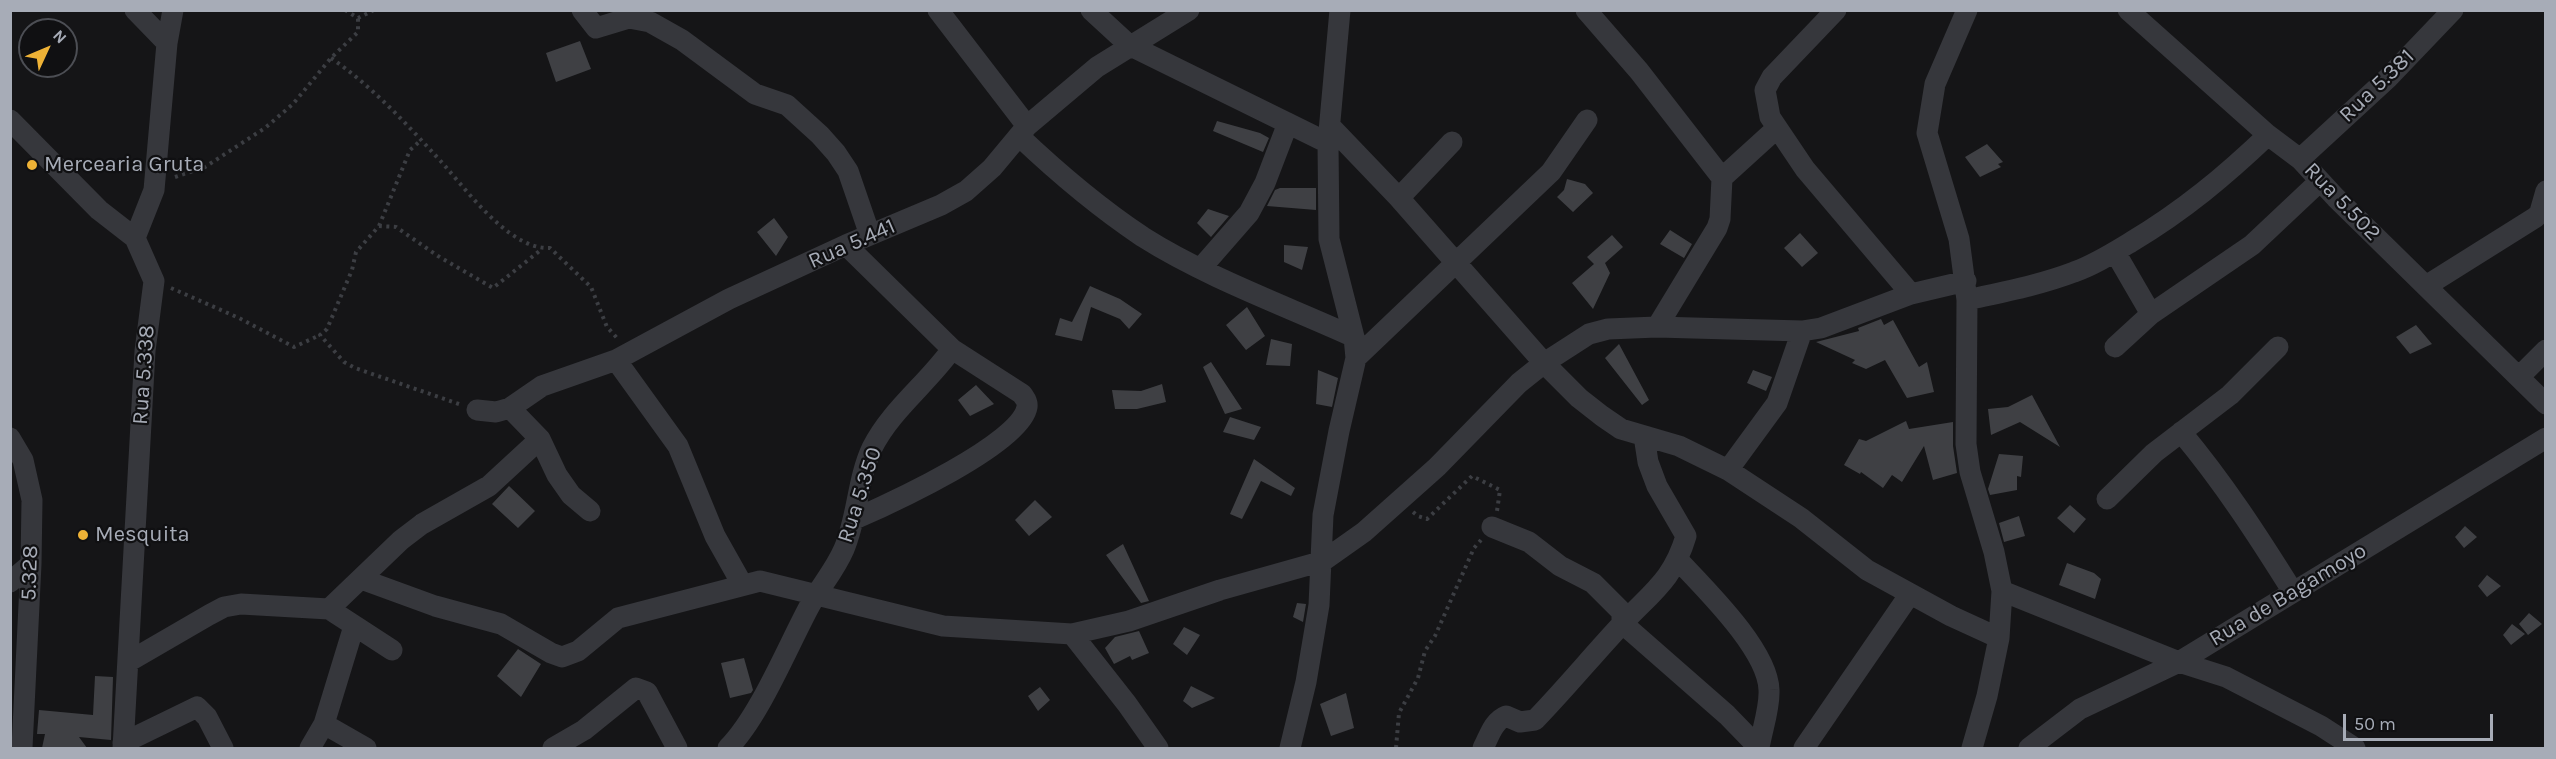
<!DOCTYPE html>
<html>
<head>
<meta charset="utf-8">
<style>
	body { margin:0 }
	#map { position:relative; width:2556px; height:759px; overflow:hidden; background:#151517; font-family:Karla,sans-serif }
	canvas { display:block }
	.frame { position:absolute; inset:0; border:12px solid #a7acb7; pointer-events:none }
	.north { position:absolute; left:18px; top:18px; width:60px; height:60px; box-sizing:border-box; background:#101012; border:2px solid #4c4e54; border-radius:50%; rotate:46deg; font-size:16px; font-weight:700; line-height:24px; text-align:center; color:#a7acb7 }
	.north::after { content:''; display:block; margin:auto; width:21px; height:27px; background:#eeb236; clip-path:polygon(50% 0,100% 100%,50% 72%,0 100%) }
	.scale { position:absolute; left:2343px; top:714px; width:150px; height:27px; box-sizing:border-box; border:3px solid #a7acb7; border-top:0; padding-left:8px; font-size:18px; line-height:21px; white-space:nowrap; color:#a7acb7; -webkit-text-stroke:4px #101012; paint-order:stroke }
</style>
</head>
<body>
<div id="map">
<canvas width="2556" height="759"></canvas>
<div class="frame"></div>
<div class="north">N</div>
<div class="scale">50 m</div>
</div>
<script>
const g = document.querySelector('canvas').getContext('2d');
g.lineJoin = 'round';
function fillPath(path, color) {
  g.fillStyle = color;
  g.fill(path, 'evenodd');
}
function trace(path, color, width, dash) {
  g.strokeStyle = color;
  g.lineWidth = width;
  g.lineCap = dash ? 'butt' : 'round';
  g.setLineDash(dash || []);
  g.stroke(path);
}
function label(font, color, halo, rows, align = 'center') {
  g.font = font + ' Karla,sans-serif';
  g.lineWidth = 4.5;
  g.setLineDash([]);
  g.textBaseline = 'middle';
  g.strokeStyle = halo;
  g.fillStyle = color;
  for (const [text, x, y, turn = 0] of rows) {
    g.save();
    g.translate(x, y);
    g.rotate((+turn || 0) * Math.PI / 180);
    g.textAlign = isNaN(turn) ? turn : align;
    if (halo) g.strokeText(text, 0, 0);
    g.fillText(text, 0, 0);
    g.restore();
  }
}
fillPath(new Path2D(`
	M580 41 591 69 556 82 546 53Z
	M1217 121 1260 133 1269 138 1263 152 1213 131Z
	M1987 144 2003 162 1998 164 2001 167 1980 177 1965 157Z
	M1567 179 1585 184 1593 193 1573 212 1557 197 1564 190Z
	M1280 188H1316V210L1267 206 1275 190Z
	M1208 209 1229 216 1211 237 1197 223Z
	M774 218 788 237 776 256 757 232Z
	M1670 230 1692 244 1684 258 1660 244Z
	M1800 233 1818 253 1802 267 1784 248Z
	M1612 235 1623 247 1605 263 1610 273 1593 309 1572 283 1594 264 1587 257Z
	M1284 245 1308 247 1302 270 1284 262Z
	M1090 286 1120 299 1142 314 1129 329 1120 319 1091 307 1082 341 1055 335 1060 318 1072 322Z
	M1247 307 1265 336 1246 350 1226 325Z
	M1881 319 1884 325 1893 320 1919 367 1927 362 1934 392 1907 398 1885 360 1866 369 1852 363 1855 360 1816 342 1859 331 1858 328Z
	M2416 325 2432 344 2410 354 2396 337Z
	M1271 339 1292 344 1290 366 1266 365Z
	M1619 344 1649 400 1642 405 1605 358Z
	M1211 362 1242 409 1225 414 1203 367Z
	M1318 370 1338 378 1332 407 1316 404Z
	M1753 370 1772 377 1766 391 1747 383Z
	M1162 384 1166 402 1137 409H1115L1112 390 1141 391Z
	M976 385 994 404 970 416 958 400Z
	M2032 395 2060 447 2020 422 1991 435 1988 409 2008 407Z
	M1230 417 1261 427 1254 440 1223 432Z
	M1906 421 1909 429 1953 422V446L1957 473 1933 480 1924 446 1902 482 1892 475 1883 488 1861 472 1860 474 1844 465 1859 439 1866 441Z
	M1999 454 2023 456 2021 477 2017 476V490L1990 495 1988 489Z
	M1254 459 1295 488 1291 496 1261 481 1242 519 1230 514Z
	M509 486 535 511 518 528 492 504Z
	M1035 500 1052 517 1029 536 1015 520Z
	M2070 505 2086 519 2074 533 2057 518Z
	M2019 516 2025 536 2004 542 1999 523Z
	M2465 526 2477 537 2464 548 2455 537Z
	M1123 544 1149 601 1141 603 1106 555Z
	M2067 563 2094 573 2101 579 2095 599 2059 585Z
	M2487 575 2501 586 2487 597 2478 586Z
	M1297 603 1306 604 1303 622 1293 617Z
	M2529 613 2542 624 2528 635 2519 624Z
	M2512 624 2525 634 2511 645 2503 635Z
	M1184 627 1200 635 1187 655 1173 644Z
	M1139 631 1149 653 1132 660 1130 656 1114 664 1105 648 1115 637Z
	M518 649 541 664 521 697 497 676Z
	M744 658 753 690 751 693 730 698 721 663Z
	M95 676 113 677 111 740 79 737 87 748H42L45 734H37L39 710 93 715Z
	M1191 686 1215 698 1192 708 1183 701Z
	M1040 687 1050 700 1038 711 1028 696Z
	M1346 693 1354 728 1331 736 1320 704Z`), '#3f4044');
trace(new Path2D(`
	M345 10 358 18 374 10
	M331 58C369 84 404 121 435 155 462 183 507 250 550 248L591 287 607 327 617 338
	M175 177 205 167 265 128 293 104 331 58 358 32V18
	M379 226 410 150 419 142
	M171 288 239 318 294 347 320 335
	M459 404 355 368 344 362 320 335 327 329 352 270 356 252 379 226 396 227 438 256 493 288 542 249
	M1413 512 1418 516 1427 519 1472 476 1500 490 1497 511
	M1396 748 1399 713 1418 678 1425 651 1435 636 1474 548 1481 540`), '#3c3e43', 4, [3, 4.5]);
trace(new Path2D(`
	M135 10 167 43
	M582 10 596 28 629 18 650 22 682 40 755 94 787 105 820 135 836 153 848 171 870 235
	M938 10 1027 126
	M1091 10 1129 45 1328 143
	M1586 10 1639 71 1722 178 1720 219 1717 228 1657 327
	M1836 10 1772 77 1765 90 1770 117 1805 169 1911 294
	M1967 10 1935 84 1927 133 1959 239 1967 300 1966 444 1970 472 1994 552 2002 591 1999 638 1987 696 1972 748
	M2128 10 2268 135 2300 159 2336 198 2546 404
	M10 120 99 210 135 238
	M1331 127 1399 198 1544 363 1579 398 1602 416 1621 429 1679 446 1728 470 1801 518 1867 570 1951 616 1999 638
	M1019 136C1058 173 1098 207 1143 237 1206 277 1286 306 1354 337
	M2300 159 2388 78 2453 10
	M1722 178 1777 128
	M1399 198 1452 142
	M2115 252 2151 314
	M1201 268 1249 213 1265 183 1288 123
	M2426 286 2536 217 2540 212 2546 191
	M1967 300C2003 292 2040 285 2074 272 2094 265 2113 253 2131 242 2183 211 2225 176 2268 135
	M2115 347 2151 314 2252 245 2320 181
	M1356 358 1551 172 1587 120
	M616 360 678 446 715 536 742 584
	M2519 377 2546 350
	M510 408 540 439 557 475 571 495 590 511
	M477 410 496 412 510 408 542 386 616 360 729 299 846 245 941 205 966 191 992 168 1027 126 1097 67 1189 10
	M2181 432C2223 482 2258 536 2293 592
	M10 438 23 460 32 500 31 564 22 748
	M1728 470 1777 403 1802 331
	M2107 499 2154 453 2230 395 2278 347
	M855 519C889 504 1021 444 1027 407 1028 401 1025 399 1022 394L952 349
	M1492 527 1529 542 1560 566 1593 583 1622 612V623L1727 715 1759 748
	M1678 560C1705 589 1768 650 1769 690 1770 708 1762 730 1759 748
	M361 579 435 606 501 624 551 653 562 657 578 651 618 618 760 581 943 626 1072 634 1129 621 1220 590 1323 561 1364 532 1437 467 1519 383 1544 363 1589 334 1608 329 1657 327 1802 331 1821 328 1911 294 1966 281
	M10 582 31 564
	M2002 591 2179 662 2226 677 2321 726 2355 748
	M329 609 401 540 422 524 489 486 540 439
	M1072 634 1127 704 1158 748
	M128 662 209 615 224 607 241 604 329 609 392 650
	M324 724 366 748
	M123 743 197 707 207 717 223 748
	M123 748 145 351 154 281 135 238 154 190 167 43 173 10
	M310 748 324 724 354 626
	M553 748 584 730 636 688 647 692 677 748
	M728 748C759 717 787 648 809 607 820 587 835 570 844 549 858 516 857 480 872 448 891 410 927 384 952 349L846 245
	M1290 748 1306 682 1319 605 1323 515 1339 431 1356 358 1354 337 1329 239 1328 143 1340 10
	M1483 748C1489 737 1493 721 1506 716L1520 722 1535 720C1565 689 1593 655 1622 624 1652 592 1673 580 1686 536L1657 486 1648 462 1644 436
	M1804 748 1910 594
	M2029 748 2080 709 2179 662 2546 438`), '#36373c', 21);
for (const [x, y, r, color] of [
	[32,165,6,"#eeb236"],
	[83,535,6,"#eeb236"]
]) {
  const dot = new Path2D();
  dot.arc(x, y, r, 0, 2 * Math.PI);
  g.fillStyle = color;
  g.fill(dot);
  trace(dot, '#101012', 2);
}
label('22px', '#a7acb7', '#101012', [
	["Rua 5.381",2377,86,-44],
	["Rua 5.502",2342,202,46],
	["Rua 5.441",852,244,-24],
	["Rua 5.338",144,375,-86],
	["Rua 5.350",860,495,-72],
	["5.328",30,573,-88],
	["Rua de Bagamoyo",2288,595,-31]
]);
label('22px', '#a7acb7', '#101012', [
	["Mercearia Gruta",44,165],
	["Mesquita",95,535]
], 'left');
</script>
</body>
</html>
